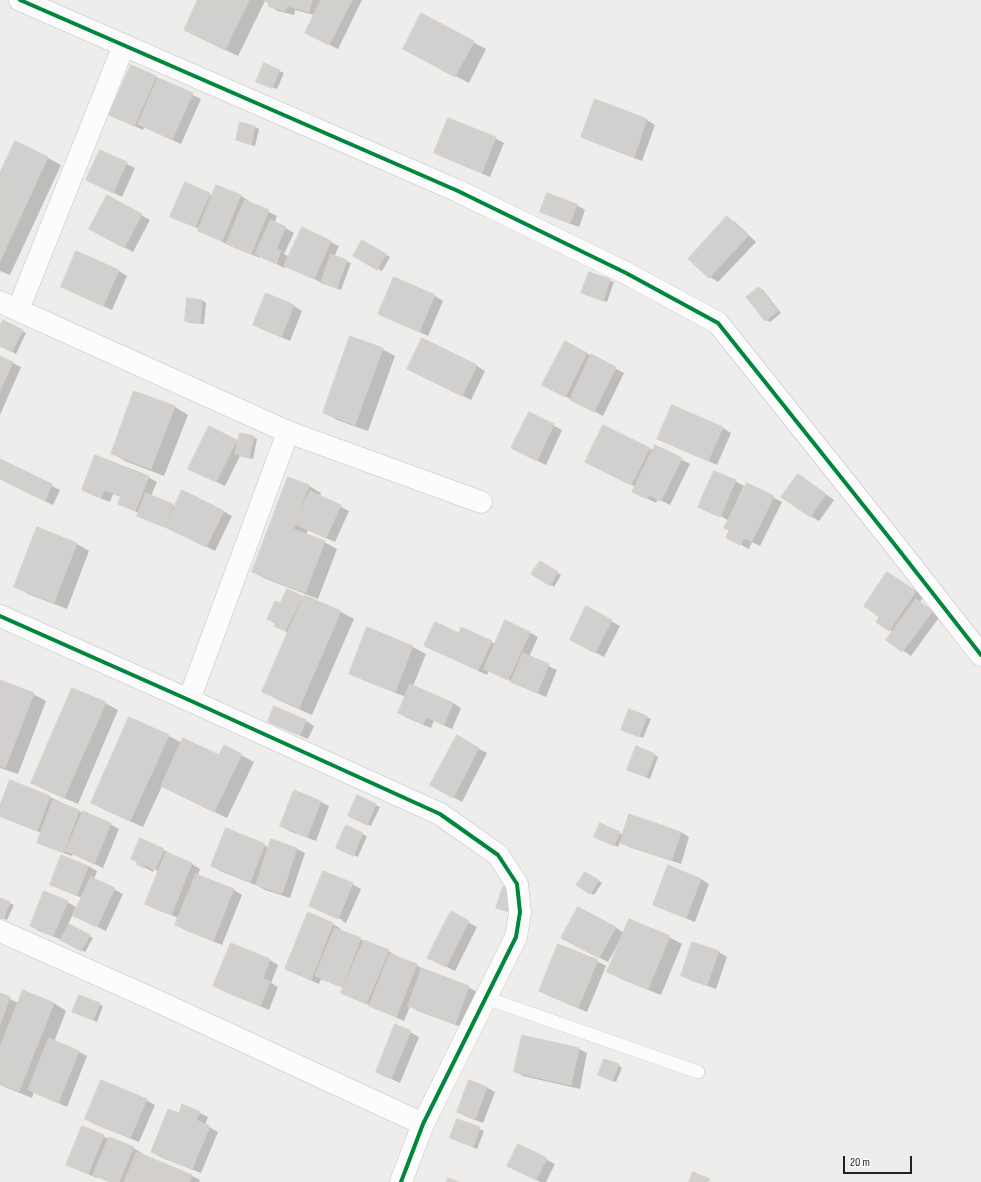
<!DOCTYPE html>
<html>
<head>
<meta charset="utf-8">
<style>
	body { margin:0 }
	#map { position:relative; width:981px; height:1182px; overflow:hidden; background:#efedeb; font-family:"Sofia Sans Condensed",sans-serif }
	canvas { display:block }
	.scale { position:absolute; left:843px; top:1156px; width:69px; height:18px; box-sizing:border-box; border:2px solid #222; border-top:0; padding-left:5px; font-size:12px; line-height:14px; white-space:nowrap; color:#222; -webkit-text-stroke:3px #fff; paint-order:stroke }
</style>
</head>
<body>
<div id="map">
<canvas width="981" height="1182"></canvas>
<div class="scale">20 m</div>
</div>
<script>
const g = document.querySelector('canvas').getContext('2d');
g.lineJoin = 'round';
function fillPath(path, color) {
  g.fillStyle = color;
  g.fill(path, 'evenodd');
}
function trace(path, color, width, dash) {
  g.strokeStyle = color;
  g.lineWidth = width;
  g.lineCap = dash ? 'butt' : 'round';
  g.setLineDash(dash || []);
  g.stroke(path);
}
fillPath(new Path2D(`
	M199 0H362L338 49 314 37 315 15 295 10 294 15 278 11 269 6 270 4 265 1 238 56 198 37Z
	M422 15 486 49 469 83 417 56Z
	M264 65 284 73 277 89 262 83Z
	M156 77 201 99 181 144 144 127 143 130 119 119Z
	M595 100 647 120 655 125 642 161 590 141 582 136Z
	M241 124 255 127 259 129 255 146 241 142 237 140Z
	M495 138 504 143 490 177 443 157 435 153Z
	M15 142 48 158 61 165 10 275 0 271V176Z
	M100 151 135 168 122 197 96 184Z
	M217 186 241 196 249 201V202L277 216 275 222 294 233 284 254 289 257 330 242 339 246 334 257 351 263 341 290 322 283 286 265 284 268 264 257 261 256 260 258 236 248 207 235 199 230V229L171 216 209 194 213 196Z
	M548 195 577 205 585 210 579 227 550 216 542 211Z
	M141 215 150 220 133 252 99 233Z
	M727 218 735 222 756 242 718 282 710 277 690 259Z
	M363 242 390 257 382 271 355 256Z
	M119 271 127 276 112 310 70 291 62 286Z
	M589 273 614 282 607 302 583 293Z
	M394 279 435 296 443 301 428 336 388 318Z
	M759 288 763 290 781 313 770 322 766 320Z
	M267 294 294 306 302 311 290 341 262 329 254 324Z
	M202 300 206 303 204 324 190 323 186 321Z
	M0 329 22 331 26 333 16 354 0 345Z
	M565 342 624 373 603 416 552 389Z
	M382 349 395 356 368 431 337 420 324 412Z
	M0 357 21 367 0 415Z
	M477 366 485 371 471 400 417 373Z
	M135 392 175 407 188 415 164 476 125 461 112 453Z
	M529 413 562 430 546 465 521 453Z
	M723 428 731 433 717 465 667 443Z
	M253 437 257 439 253 459 240 456 225 486 198 473 236 441 239 443Z
	M656 446 690 464 670 505 658 499 656 503 642 496 636 487 595 466 649 448 654 451Z
	M0 461 60 490 53 505 0 479Z
	M148 477 157 482 151 496 176 507 223 511 232 516 215 551 173 530 146 520 138 515 139 513 119 504 121 497 113 494 110 502 92 495 83 490Z
	M288 478 309 486 321 493 320 496 349 511 335 542 308 530 306 535 324 542 337 549 318 599 266 579 253 572Z
	M806 480 834 500 819 521 810 516Z
	M735 481 744 486 736 503 738 504 747 484 782 502 760 546 752 542 749 549 736 542 731 530 729 521 716 513 715 515 699 507Z
	M77 544 89 551 67 609 28 594 15 586Z
	M540 562 561 575 554 587 533 574Z
	M896 578 924 596 920 602 940 616 911 656 888 640 893 632 890 630Z
	M304 596 341 612 354 619 312 715 276 699 263 691 288 633 268 619 280 605 301 597 303 598Z
	M587 608 620 626 604 657 579 644Z
	M367 629 413 647 426 654 413 686 453 703 461 708 452 729 434 721 431 728 407 718 399 713 406 697 363 680 350 673Z
	M529 632 538 637 529 657 557 670 546 697 520 686 489 670 487 675 434 650 459 635 491 642 495 644Z
	M0 681 33 694 46 701 18 774 0 768Z
	M105 703 118 710 78 804 45 790 32 783Z
	M629 710 651 719 643 738 626 731Z
	M306 721 314 726 308 739 277 726 269 722Z
	M169 736 182 743 220 756 241 755 254 762 227 818 175 793 162 786 143 827 105 810 92 803Z
	M457 737 487 753 462 802 432 785Z
	M654 755 658 757 650 779 632 772Z
	M10 782 50 797 83 813 110 824 119 829 103 868 73 854 72 856 47 847 39 842 42 833 6 819 0 816V808Z
	M358 797 380 807 371 826 353 817Z
	M321 802 329 806 316 841 289 831 281 826Z
	M629 816 681 832 689 837 681 864 629 847 620 842 618 847 599 838 601 824 623 835Z
	M347 827 367 836 358 857 341 850Z
	M141 839 164 850 172 854V856L192 864 200 869 198 875 234 890 242 895 222 945 185 930 176 925 179 918 155 909 147 904 159 872 154 869 153 872 138 864 139 862Z
	M272 840 297 849 305 853 290 898 265 890 258 886 220 871 212 866 264 845 269 848Z
	M62 857 88 866 97 871 94 879 123 894 106 931 83 920 82 898 60 889 51 885Z
	M585 873 602 883 594 895 578 885Z
	M701 879 709 884 695 922 663 909 654 904Z
	M352 884 361 889 346 923 342 921 343 920 318 909V910L310 906Z
	M0 899 14 905 7 920 0 917Z
	M67 902 76 907 68 925 93 938 85 952 62 940 39 931 31 926Z
	M452 913 477 927 455 971 437 962Z
	M308 914 333 924 341 929 340 931 388 951 397 956 396 957 416 965 425 970 468 987 477 992 464 1028 418 1011 410 1006 404 1021 351 997 342 993 344 988 321 979 319 984 294 973 286 969Z
	M615 927 624 933 669 937 682 944 661 995 621 979 608 971 620 942H619L608 962 571 943Z
	M693 943 719 952 727 957 716 989 690 980 682 975Z
	M231 944 270 960 278 965 271 983 278 987 269 1010 223 991 214 986Z
	M597 961 606 966 587 1012 549 996 540 991Z
	M0 994 18 1003H54L66 1011 54 1042 79 1052 87 1056 67 1107 34 1092 32 1098 0 1085Z
	M99 1004 103 1006 97 1022 77 1014Z
	M410 1032 419 1037 400 1083 377 1072Z
	M579 1049 587 1053 580 1089 523 1076 515 1071Z
	M618 1065 622 1068 616 1082 603 1077Z
	M486 1087 495 1092 483 1123 467 1117 458 1112Z
	M146 1100 155 1105 139 1142 94 1124 86 1119Z
	M200 1113 208 1117 205 1125 218 1132 201 1173 160 1157 152 1152 179 1115Z
	M457 1120 484 1131 477 1149 451 1138Z
	M83 1127 109 1139 133 1148 142 1153 141 1155 192 1176 200 1180 199 1182H109L98 1177 97 1178 76 1169 68 1164Z
	M518 1145 555 1164 546 1182H540L517 1170Z`), '#0003');
const building = new Path2D(`
	M198 0H249L225 50 184 30Z
	M263 0H312L309 12 287 6 285 11 268 6 269 2Z
	M321 0H352L329 45 305 33Z
	M421 13 474 41 455 77 403 49Z
	M264 63 280 70 272 88 256 82Z
	M131 65 156 76 134 126 109 115Z
	M158 78 193 93 172 140 138 124Z
	M595 99 647 119 634 157 581 137Z
	M448 118 496 137 482 173 434 153Z
	M240 122 255 126 251 144 236 140Z
	M15 141 48 157 0 261V173Z
	M100 150 127 162 113 193 86 180Z
	M185 182 210 193 195 227 170 217Z
	M216 185 241 195 222 241 198 231Z
	M547 193 577 204 570 223 540 212Z
	M107 195 142 214 124 248 89 229Z
	M245 200 269 210 251 254 226 244Z
	M727 216 748 236 709 278 688 259Z
	M271 220 286 227 276 249 281 251 276 264 255 254Z
	M302 227 331 241 314 279 284 266Z
	M362 240 386 254 377 270 353 256Z
	M76 251 119 270 103 306 61 287Z
	M331 254 347 260 337 288 321 283Z
	M589 272 610 279 603 301 581 293Z
	M394 277 435 295 419 332 378 314Z
	M759 287 778 311 765 321 746 297Z
	M266 293 294 305 281 337 253 325Z
	M187 298 202 300 200 323 185 321Z
	M3 320 23 330 12 352 0 346V326Z
	M350 336 383 348 355 425 323 413Z
	M422 338 477 365 462 396 407 369Z
	M565 341 587 353 565 397 542 385Z
	M591 354 616 367 594 412 570 400Z
	M0 356 13 362 0 391Z
	M134 391 175 406 151 469 111 454Z
	M672 405 723 427 708 461 657 439Z
	M529 412 554 424 537 461 511 448Z
	M603 425 650 448 631 485 585 462Z
	M209 426 237 440 216 482 188 469Z
	M240 433 254 436 249 458 235 454Z
	M655 445 682 458 661 501 649 495 647 499 632 492Z
	M95 455 149 476 135 511 118 504 121 496 105 490 101 498 82 490Z
	M0 459 52 484 45 501 0 479Z
	M714 471 736 480 720 517 698 507Z
	M798 474 826 494 810 517 781 497Z
	M288 477 309 485 293 529 325 541 305 593 252 572Z
	M747 483 774 496 752 541 744 538 740 545 726 538 729 530 724 528Z
	M182 490 224 511 206 547 165 527Z
	M310 491 341 505 326 538 295 524Z
	M146 493 173 504 164 527 137 516Z
	M37 527 77 543 54 603 14 587Z
	M540 561 558 572 550 586 531 574Z
	M887 572 916 591 889 631 876 622 879 617 864 606Z
	M287 589 302 596 285 631 274 626 276 623 267 619 275 601 280 603Z
	M304 595 341 611 299 708 262 692Z
	M916 599 933 611 902 652 886 640Z
	M586 606 612 620 595 653 570 640Z
	M505 620 530 632 508 680 484 669Z
	M435 622 459 633 461 627 492 641 478 670 424 646Z
	M367 627 413 646 395 692 349 674Z
	M523 653 549 664 537 693 511 682Z
	M0 680 34 693 5 768 0 766Z
	M410 684 453 703 444 725 426 717 423 724 398 713Z
	M72 688 106 702 64 798 31 783Z
	M274 706 306 720 300 735 268 722Z
	M629 709 647 716 639 737 621 730Z
	M129 717 169 735 130 821 91 803Z
	M457 735 479 748 453 798 430 785Z
	M183 738 219 755 224 745 242 754 214 812 161 786Z
	M636 746 655 754 646 777 627 770Z
	M10 780 50 796 37 831 0 816V806Z
	M294 790 321 801 307 837 280 826Z
	M357 795 376 804 367 825 348 816Z
	M53 800 79 810 64 852 37 843Z
	M83 811 111 823 94 864 66 851Z
	M629 814 681 832 672 860 620 843Z
	M600 823 620 832 614 846 594 837Z
	M346 825 363 833 353 856 336 848Z
	M226 828 265 844 250 882 211 866Z
	M140 838 164 849 155 870 145 865 144 868 136 864 138 862 131 859Z
	M271 839 297 848 282 894 256 885Z
	M166 852 192 863 171 915 145 904Z
	M61 855 88 866 77 895 50 885Z
	M668 865 701 879 686 918 653 905Z
	M323 871 353 883 338 919 309 906Z
	M585 872 599 880 590 894 576 885Z
	M196 874 234 889 213 941 175 925Z
	M91 877 115 888 97 927 73 916Z
	M503 887 518 891 510 912 496 908Z
	M44 891 68 901 53 936 30 926Z
	M0 898 10 902 3 919 0 918Z
	M578 907 616 927 599 958 561 938Z
	M451 911 469 921 446 967 427 958Z
	M308 912 333 923 311 980 285 969Z
	M629 919 670 936 648 989 607 972Z
	M69 924 90 935 81 951 60 940Z
	M335 928 361 938 342 987 315 976Z
	M364 940 389 950 366 1004 341 993Z
	M692 942 719 951 707 985 681 976Z
	M231 943 270 959 263 978 270 982 260 1006 213 986Z
	M558 944 598 960 578 1008 539 991Z
	M390 954 417 964 396 1017 369 1006Z
	M422 968 469 986 455 1024 408 1006Z
	M23 990 54 1003 19 1091 0 1084V1047Z
	M0 993 10 997 0 1024Z
	M79 995 100 1003 93 1020 72 1012Z
	M395 1024 411 1031 391 1079 376 1072Z
	M522 1035 579 1048 571 1085 514 1072Z
	M49 1038 79 1051 58 1103 28 1090Z
	M604 1059 619 1064 612 1081 598 1075Z
	M101 1080 147 1099 130 1138 85 1119Z
	M469 1080 487 1087 475 1119 457 1112Z
	M182 1104 200 1112 196 1120 210 1126 192 1169 151 1152 168 1109 179 1113Z
	M457 1119 480 1127 473 1147 450 1138Z
	M82 1126 104 1135 88 1174 66 1165Z
	M109 1137 134 1147 119 1182H110L93 1175Z
	M518 1144 547 1158 536 1180 507 1166Z
	M137 1152 192 1175 189 1182H124Z
	M693 1172 710 1179 708 1182H689Z
	M448 1178 459 1182H447Z`);
fillPath(building, '#d2d0ce');
trace(building, '#d2cfcc', 1);
const lane = new Path2D(`
	M486 998 698 1072`);
const street = new Path2D(`
	M20 0 458 191 626 273 718 323 895 545 981 655
	M0 302 288 432 481 502
	M18 310 124 45
	M0 616 189 700 440 814 498 855 517 884 520 912 516 937 423 1124 401 1182
	M189 700 288 432
	M0 931 157 1001 423 1124`);
trace(lane, '#c3c2c1', 14);
trace(street, '#c3c2c1', 23);
trace(lane, '#fdfcfc', 13);
trace(street, '#fdfcfc', 22);
trace(new Path2D(`
	M20 0 458 191 626 273 718 323 895 545 981 655
	M0 616 189 700 440 814 498 855 517 884 520 912 516 937 423 1124 401 1182`), '#00873e', 4);
</script>
</body>
</html>
